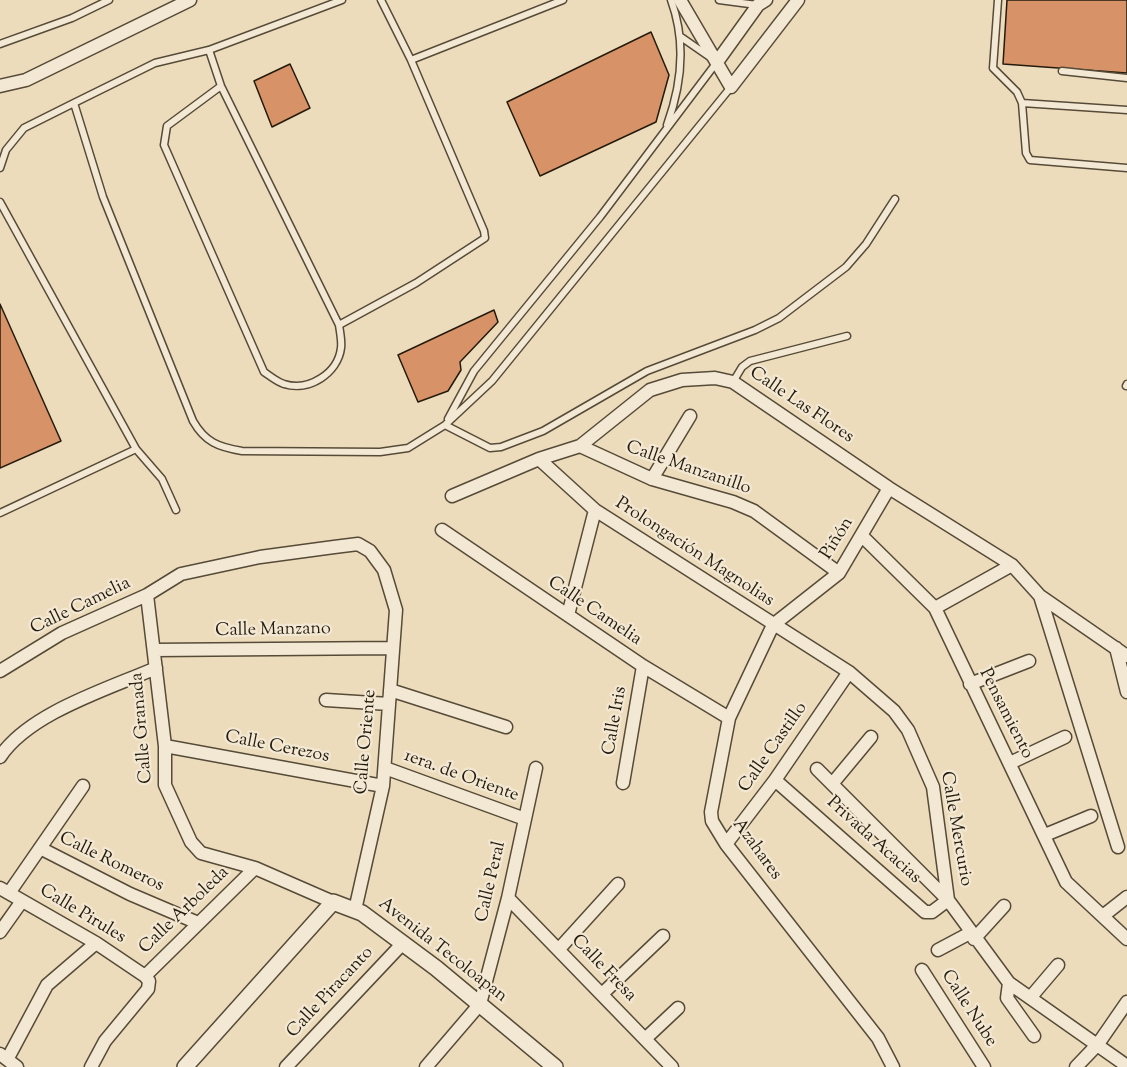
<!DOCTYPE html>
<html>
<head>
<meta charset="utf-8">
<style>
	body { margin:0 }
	canvas { display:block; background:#ecdcbb }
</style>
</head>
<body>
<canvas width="1127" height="1067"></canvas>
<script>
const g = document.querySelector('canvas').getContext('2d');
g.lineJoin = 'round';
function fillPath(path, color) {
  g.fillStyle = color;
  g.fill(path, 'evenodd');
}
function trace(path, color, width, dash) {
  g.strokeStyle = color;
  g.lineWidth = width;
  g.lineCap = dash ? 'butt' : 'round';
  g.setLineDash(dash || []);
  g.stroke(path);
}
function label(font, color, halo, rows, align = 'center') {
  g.font = font + ' "Sorts Mill Goudy",serif';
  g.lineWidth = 4.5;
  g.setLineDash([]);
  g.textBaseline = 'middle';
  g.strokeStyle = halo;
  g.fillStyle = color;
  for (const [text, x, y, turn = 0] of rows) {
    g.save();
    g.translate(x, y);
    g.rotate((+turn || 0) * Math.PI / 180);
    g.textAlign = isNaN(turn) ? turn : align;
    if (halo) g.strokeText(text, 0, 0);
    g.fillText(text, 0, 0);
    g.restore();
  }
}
const building = new Path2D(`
	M1007 0H1127V73L1003 64Z
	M651 32 669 75 656 122 540 176 507 102Z
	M290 64 310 108 272 127 254 81Z
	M0 304 61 441 0 468Z
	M494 310 498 322 460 362 461 370 448 391 418 402 398 355Z`);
fillPath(building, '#d79367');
trace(building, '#241b0d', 1.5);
const service = new Path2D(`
	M719 0 757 5
	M998 0 993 68 1017 92 1022 103 1026 153 1030 160 1127 168
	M0 44 72 18 109 0
	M209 50 221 86 339 325 416 283 485 238 484 231 411 60 381 0
	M411 60 563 0
	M1062 71 1127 78
	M221 86 167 126 164 145 264 372C270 376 277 382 284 384 309 392 338 373 341 348 342 341 340 332 339 325
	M74 103 103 197 193 421C205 442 218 447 242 451L380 452 408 448 445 425 492 381 731 87
	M1022 103 1127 110
	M667 125C682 84 686 41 671 0
	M0 168 6 150 24 128 74 103 155 63 209 50 342 0
	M0 202 136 449 0 513
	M733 382 742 367 750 361 847 336
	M1126 386 1127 384
	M448 419 474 371 600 217 717 62 681 37
	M445 425 490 448 501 447 543 431 647 371 755 330 779 318 846 267 866 244 895 199
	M136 449 162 479 176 510`);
const minor = new Path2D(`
	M680 0 731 87 798 0
	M717 62 758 5 766 0
	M0 86 26 80 190 0
	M580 446 652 479 733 502 754 511 839 573
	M539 459 595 510 849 672 894 711 908 730 933 787 948 900 1009 983 1127 1066
	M652 479 690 416
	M452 496 539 459 580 446 650 390 682 380 715 378 733 382 889 488
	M442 530 643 666 729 718
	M862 536 935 608 1066 882 1127 939
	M147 595 165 746V785L191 842 201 853 255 868 333 902
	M1040 596 1118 847
	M935 608 1012 565
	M568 615 595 510
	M1116 648 1127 692
	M154 650 393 648
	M0 671 62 633 147 595 181 574 260 557 334 547 358 544 370 551 384 570 396 610 383 786 355 910
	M970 684 1029 661
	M390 690 506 727
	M326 700 389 704
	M165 746 383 786
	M0 757C29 713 108 689 156 668
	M1010 763 1065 737
	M385 768 525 819
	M775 780 925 912H932L948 900 817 769
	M623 783 643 666
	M832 784 871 737
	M1045 835 1091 816
	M726 844 775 780 849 672
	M40 848 130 894 198 923
	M0 888 96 943 145 976
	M9 893 83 786
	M508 898 672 1067
	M1104 915 1127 897
	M0 932 22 901
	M974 939 1004 906
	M559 949 618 884
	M938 950 970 933
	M922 970 984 1067
	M1009 983 1007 998 1034 1036
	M602 994 663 936
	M1030 998 1058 965
	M645 1039 678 1008
	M0 1054 17 1067
	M8 1058 47 985 96 943
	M91 1067 105 1041 148 989 149 981 145 976 255 868
	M286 1067 403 943
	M426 1067 480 1004 508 898 536 768
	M893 1067 878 1038 726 844 712 821 711 812 729 718 773 625 839 573 889 488 1012 565 1040 596 1127 656
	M1076 1067 1098 1044 1127 1002`);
const tertiary = new Path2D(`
	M185 1067 333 902 362 913 436 968 555 1067`);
trace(service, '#564b38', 9);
trace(minor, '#564b38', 15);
trace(tertiary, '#564b38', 18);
trace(service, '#f3e8d3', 6);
trace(minor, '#f3e8d3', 12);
trace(tertiary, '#f3e8d3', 15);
label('18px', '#241b0d', '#f3e8d3', [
	["Calle Las Flores",801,406,34],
	["Calle Manzanillo",688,469,19],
	["Piñón",838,539,-58],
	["Prolongación Magnolias",694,553,33],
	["Calle Camelia",81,607,-26],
	["Calle Camelia",594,612,34],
	["Calle Manzano",273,631,-1],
	["Pensamiento",1005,714,63],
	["Calle Iris",616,721,-80],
	["Calle Granada",143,728,-95],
	["Calle Oriente",367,742,-85],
	["Calle Cerezos",277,748,11],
	["Calle Castillo",774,748,-55],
	["1era. de Oriente",461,777,20],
	["Calle Mercurio",955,829,80],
	["Privada Acacias",873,841,42],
	["Azahares",756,850,54],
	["Calle Romeros",111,863,26],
	["Calle Peral",492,882,-77],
	["Calle Arboleda",185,911,-44],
	["Calle Pirules",82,915,31],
	["Avenida Tecoloapan",442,951,38],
	["Calle Fresa",603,969,46],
	["Calle Piracanto",331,993,-47],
	["Calle Nube",968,1009,57]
]);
</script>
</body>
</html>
